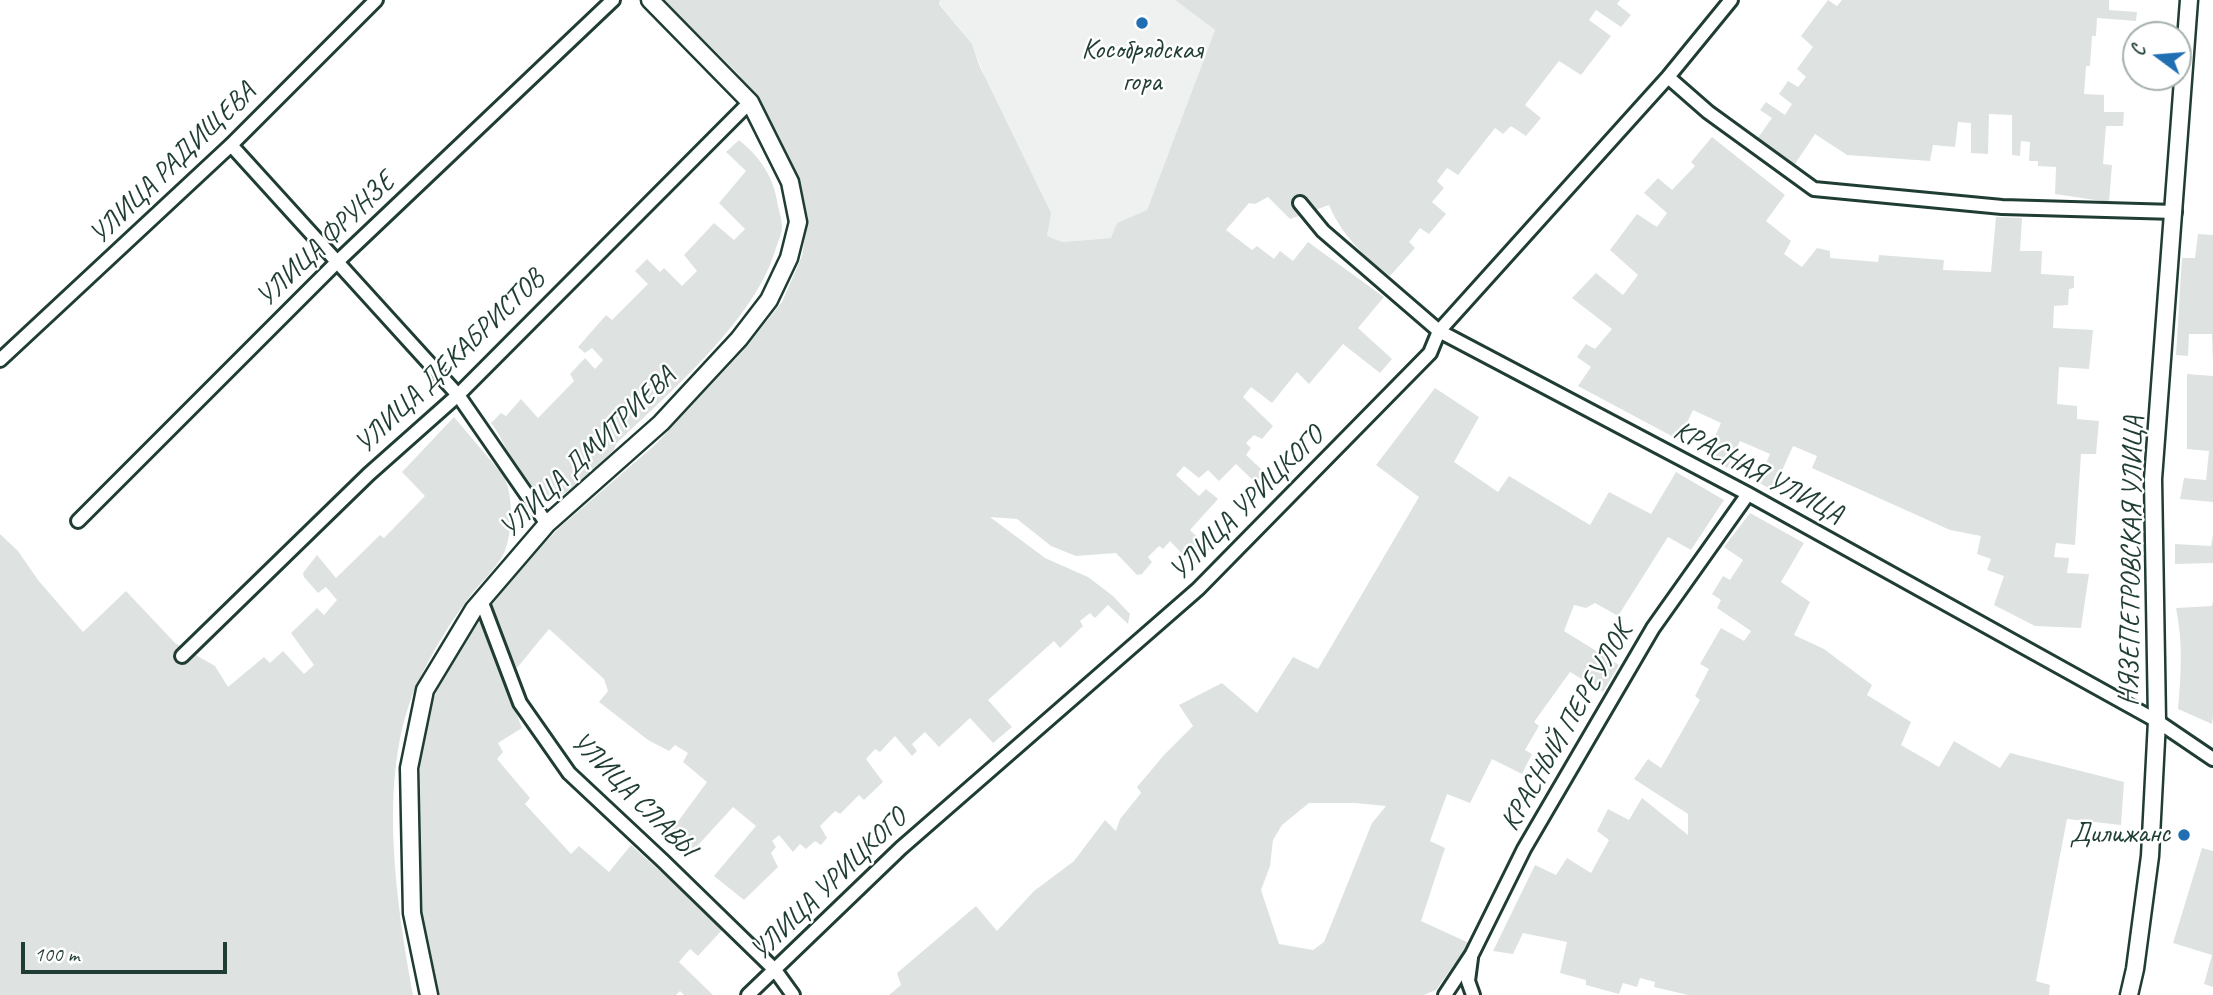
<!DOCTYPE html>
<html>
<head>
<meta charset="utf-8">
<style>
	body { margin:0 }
	#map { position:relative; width:2213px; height:995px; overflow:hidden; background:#fff; font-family:Caveat,sans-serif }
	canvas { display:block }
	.north { position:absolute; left:2122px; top:21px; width:70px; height:70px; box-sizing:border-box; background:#fff; border:2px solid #a5b1ae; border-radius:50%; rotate:286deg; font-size:19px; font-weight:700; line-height:28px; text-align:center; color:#1f3d34 }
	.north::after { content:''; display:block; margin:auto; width:24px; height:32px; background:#1f6fb2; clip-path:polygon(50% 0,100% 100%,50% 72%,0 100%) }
	.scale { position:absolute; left:21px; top:942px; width:206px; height:32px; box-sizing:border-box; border:4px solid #1f3d34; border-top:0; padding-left:9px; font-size:21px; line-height:24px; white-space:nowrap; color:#1f3d34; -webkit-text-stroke:5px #fff; paint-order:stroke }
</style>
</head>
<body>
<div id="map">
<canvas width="2213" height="995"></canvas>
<div class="north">С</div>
<div class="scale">100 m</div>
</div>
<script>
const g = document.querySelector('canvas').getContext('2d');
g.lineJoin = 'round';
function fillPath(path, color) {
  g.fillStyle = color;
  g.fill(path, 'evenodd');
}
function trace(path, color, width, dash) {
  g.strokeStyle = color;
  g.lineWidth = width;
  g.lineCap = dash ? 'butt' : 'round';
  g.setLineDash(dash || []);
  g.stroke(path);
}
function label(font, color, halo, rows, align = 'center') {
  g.font = font + ' Caveat,sans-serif';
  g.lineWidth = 5;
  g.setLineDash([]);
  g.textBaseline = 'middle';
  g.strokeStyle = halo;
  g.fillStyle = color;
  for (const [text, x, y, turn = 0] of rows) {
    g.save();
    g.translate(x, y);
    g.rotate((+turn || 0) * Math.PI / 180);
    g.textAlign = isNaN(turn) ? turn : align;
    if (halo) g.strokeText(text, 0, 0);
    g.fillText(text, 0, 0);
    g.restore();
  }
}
fillPath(new Path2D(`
	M940 0H1175L1215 30 1147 210 1117 223 1112 238 1062 242 1046 236 972 44 939 3Z`), '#eef1f0');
fillPath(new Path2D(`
	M664 0H940L939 4 972 44 980 67 1051 213 1047 236 1062 242 1111 238 1117 223 1147 210 1215 30 1175 0H1620L1617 4 1631 15 1621 27 1596 10 1589 20 1611 36 1581 75 1559 61 1525 105 1541 118 1526 136 1511 126 1503 134 1495 128 1458 175 1447 168 1437 181 1444 188 1432 202 1446 214 1429 234 1420 228 1409 242 1415 248 1390 276C1365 258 1341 234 1329 205L1290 219 1268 197 1255 204 1249 203 1226 230 1252 250 1257 246 1274 259 1280 251 1293 261 1308 242 1384 297 1358 328 1392 359 1380 373 1343 344 1309 384 1297 372 1272 403 1251 387 1243 397 1273 426 1262 439 1254 435 1246 443 1251 448 1246 455 1275 482 1265 492 1236 464 1219 481 1208 470 1199 478 1184 466 1176 475 1199 496 1206 489 1218 499 1190 530 1210 549 1192 564 1170 541 1163 549 1159 546 1148 557 1152 562 1142 574 1137 575 1116 553 1076 556 1051 546 1017 519 990 517 1045 558 1088 577 1113 596 1130 614 1128 624 1108 605 1095 618 1090 613 1080 621 1083 626 1060 648 1054 641 988 700 1012 727 993 743 970 718 939 747 925 732 912 744 917 751 912 756 895 736 880 752 875 749 866 759 883 782 864 800 859 795 840 814 835 811 820 826 827 838 821 845 815 841 806 849 800 844 793 852 779 835 772 841 776 847 771 853 778 867 744 900 714 876 756 826 733 807 690 854 668 835 707 782 683 762 688 753 675 745 669 751 648 740 599 702 608 691 604 679 549 629 517 668 488 606 533 555 560 527 656 444 742 352 782 302 802 256 808 218 801 185 778 134 739 75Z
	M1828 0 1837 6 1842 0H2109V10L2137 12 2136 21 2097 18 2096 36H2092L2090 66H2086L2084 94 2104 95V112H2124L2123 126H2106L2103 164 2112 165 2109 202 2055 194 2056 167 2038 166V161H2029L2030 142 2021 141 2020 156 2012 155V115L1989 114 1988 154 1971 153V123L1958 122 1955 147 1933 145 1930 161 1847 155 1815 134 1795 164 1757 139 1772 118 1760 110 1766 102 1785 115 1792 104 1779 94 1788 81 1798 87 1806 77 1797 69 1813 47 1801 36Z
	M1712 137 1785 195 1766 221 1791 241 1784 254 1802 267 1817 248 1830 251V258L1878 262 1879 255 1944 260 1943 270 1991 272 1996 217 2022 218 2020 251H2042L2041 274 2074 276V288L2069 289 2068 305 2054 306 2053 328 2093 330 2089 369 2059 367 2057 404 2077 406V419L2099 421 2096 454H2081L2075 545 2056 543 2054 557 2069 558 2067 573 2089 574 2081 628 2035 626 1994 605 2004 576 1987 570 1991 559 1977 554 1981 536 1950 530 1812 468 1817 456 1793 446 1773 491 1758 482 1770 454 1740 441 1727 468 1707 454 1721 423 1693 410 1679 440 1578 386 1591 367 1577 357 1586 344 1595 349 1612 329 1572 298 1596 273 1623 295 1638 275 1610 250 1637 214 1657 227 1667 213 1644 193 1658 178 1672 190 1695 166 1691 162Z
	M739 140C761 158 774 177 778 206 780 213 782 221 782 227 782 234 778 241 776 248 756 319 669 393 616 444L614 450C596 466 568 501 542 500 531 488 519 474 511 458 504 446 500 434 491 423L501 413 506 416 521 399 538 418 574 381 570 374 585 358 595 369 603 360 592 348 585 353 578 347 606 315 612 320 648 284 635 271 647 259 660 272 664 268 682 286 697 271 684 255 714 223 734 240 745 229 719 203 746 171 726 152Z
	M2198 234 2213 235V364L2212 334H2189L2188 356 2176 355 2182 258H2195Z
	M2187 374 2213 376V502L2180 499 2184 478 2206 480 2209 451 2187 449Z
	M1435 388 1479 417 1454 462 1498 492 1509 476 1590 525 1609 492 1651 514 1676 472 1724 500 1691 550 1668 537 1618 616 1595 603 1586 608 1574 605 1564 631 1619 665 1603 692 1570 672 1534 722 1539 726 1525 750 1532 754 1522 774 1492 759 1470 803 1447 794 1430 841 1445 848 1421 921 1469 943 1436 990 1424 995H889L901 985 897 973 976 906 997 931 1034 891 1074 861 1105 820 1116 831 1120 819 1141 793 1137 787 1164 755 1193 726 1179 705 1222 683 1257 713 1293 657 1318 669 1419 497 1376 465ZM1309 803H1355L1386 806 1372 823 1324 942 1313 950 1279 944 1261 890 1270 866 1273 840 1282 825Z
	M454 417 503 475C514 495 513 532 504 553 497 568 478 585 468 599 450 623 434 649 421 676 375 766 396 900 413 995H0V534L18 551 38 580 83 632 126 591 175 643 215 666 228 687 264 657 270 663 283 651 304 674 314 665 291 633 317 608 324 615 337 600 326 587 318 593 304 577 303 573 317 555 336 578 380 535 384 538 425 496 402 472Z
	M1750 513 1804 543 1781 582 1810 602 1794 635 1824 649 1872 685 1867 695 1911 722 1901 745 1939 767 1954 741 2000 768 2010 753 2124 782 2121 825 2067 819 2036 981 2050 985 2049 995H1688L1654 987 1655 982 1640 978 1637 987 1623 983 1619 994 1586 985V980L1560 973 1567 942 1523 933 1513 954 1493 951 1535 865 1556 875 1567 858 1591 873 1609 840 1597 831 1608 809 1629 820 1642 798 1688 835V814L1634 779 1648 759 1661 768 1700 700 1695 696 1709 669 1700 664 1721 628 1744 641 1751 631 1717 608 1721 600 1712 594 1723 576 1730 580 1743 560 1724 547Z
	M2213 535V563L2175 564V544L2211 546Z
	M2213 601V716L2212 724 2178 709C2181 674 2183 642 2176 608L2212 606Z
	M480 619 522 728 498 743 503 752 497 759 530 798 525 804 571 854 579 846 609 872 631 845 700 907 722 930 698 956 690 949 679 962 713 995H684L680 991 676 995H438C420 934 417 872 418 809 419 771 420 733 434 698 444 670 462 642 480 619Z
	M2202 848 2213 851V987L2204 984 2212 955 2173 943Z`), '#dee3e2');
const street = new Path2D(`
	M1668 77 1708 112 1814 189 2002 207 2175 212
	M231 145 458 395 547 524
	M1300 203 1323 231 1439 331 1748 494 2157 721 2213 759
	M0 360 231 145 376 0
	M78 521 337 262 613 0
	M481 600 520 703 569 773 663 861 775 970 793 995
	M182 656 369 474 458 395 750 102
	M1471 958 1468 981 1473 995
	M748 995 901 848 1198 589 1430 353 1439 331 1668 77 1731 0
	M1445 995 1472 954 1524 849 1653 628 1748 494`);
const secondary = new Path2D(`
	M429 995 412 913 409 768 425 690 474 609 547 524 661 423 739 339 769 300 789 258 798 222 790 182 750 102 650 0
	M2129 995 2135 969 2150 856 2157 721 2153 479 2189 0`);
trace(street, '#1f3d34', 18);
trace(secondary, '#1f3d34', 21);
trace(street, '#fff', 12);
trace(secondary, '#fff', 16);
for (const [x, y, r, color] of [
	[1142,23,7,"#1f6fb2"],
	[2184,835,7,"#1f6fb2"]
]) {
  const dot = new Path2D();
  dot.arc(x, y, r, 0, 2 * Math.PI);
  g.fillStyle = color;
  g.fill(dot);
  trace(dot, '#fff', 2.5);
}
label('28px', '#1f3d34', '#fff', [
	["Кособрядская",1142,51],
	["гора",1142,83],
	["Дилижанс",2170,835,"right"]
]);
label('28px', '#1f3d34', '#fff', [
	["УЛИЦА РАДИЩЕВА",173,164,-44],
	["УЛИЦА ФРУНЗЕ",326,240,-44],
	["УЛИЦА ДЕКАБРИСТОВ",450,362,-44],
	["УЛИЦА ДМИТРИЕВА",588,453,-44],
	["КРАСНАЯ УЛИЦА",1758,473,28],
	["УЛИЦА УРИЦКОГО",1247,504,-45],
	["НЯЗЕПЕТРОВСКАЯ УЛИЦА",2132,561,-89],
	["КРАСНЫЙ ПЕРЕУЛОК",1567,727,-60],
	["УЛИЦА СЛАВЫ",633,795,45],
	["УЛИЦА УРИЦКОГО",829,885,-44]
]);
</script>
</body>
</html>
